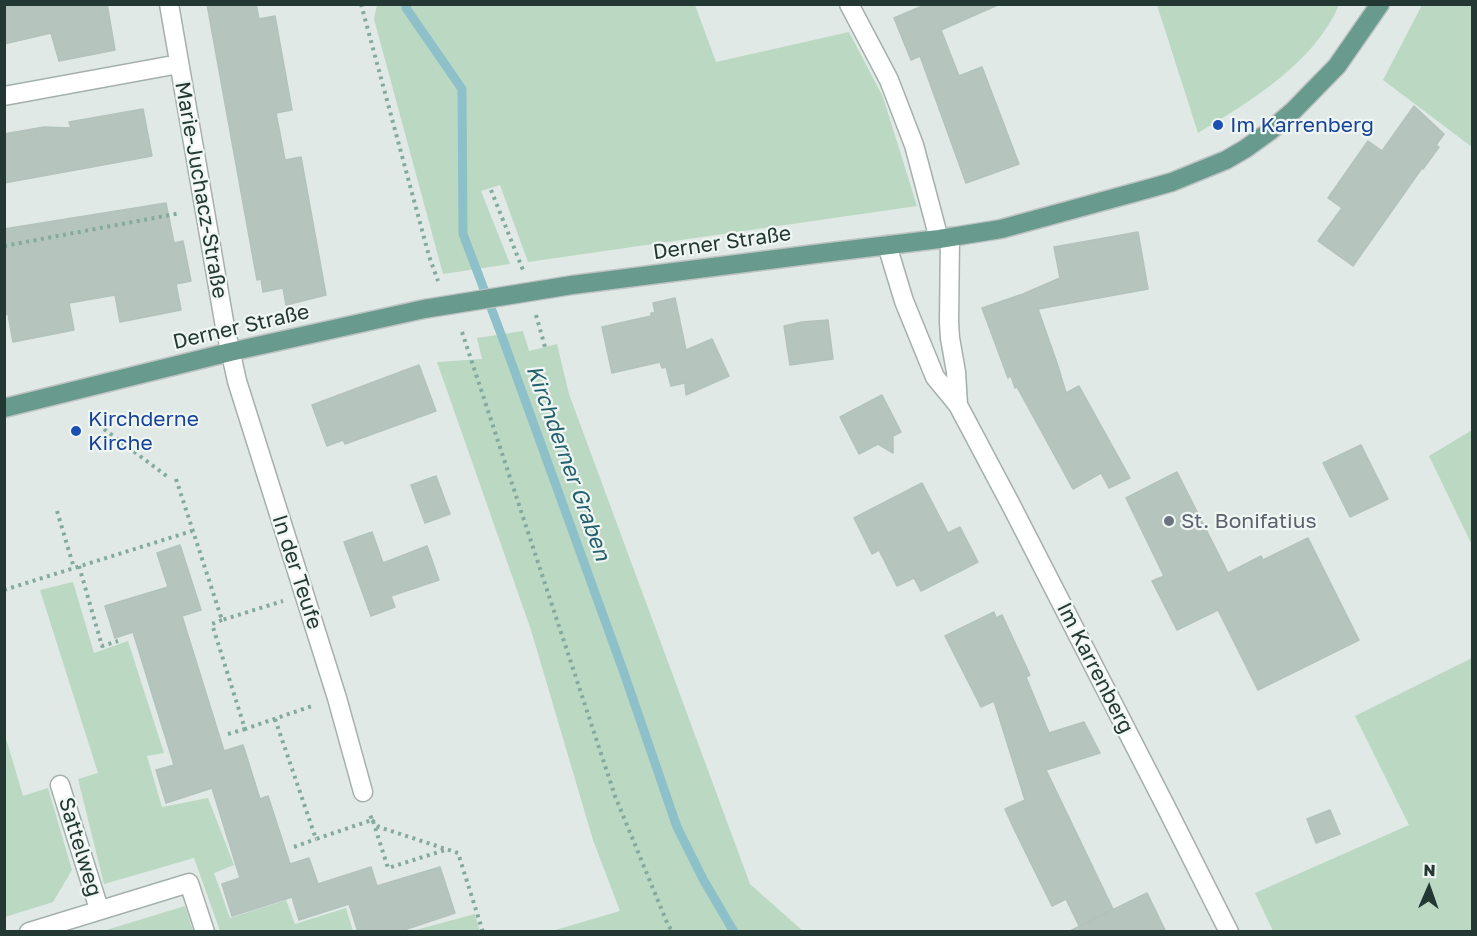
<!DOCTYPE html>
<html>
<head>
<meta charset="utf-8">
<style>
	body { margin:0 }
	#map { position:relative; width:1477px; height:936px; overflow:hidden; background:#e0e9e5; font-family:"Golos Text",sans-serif }
	canvas { display:block }
	.frame { position:absolute; inset:0; border:6px solid #233832; pointer-events:none }
	.north { position:absolute; left:1399px; top:858px; width:60px; height:60px; -webkit-text-stroke:4px #f0f6f3; paint-order:stroke; rotate:2deg; font-size:16px; font-weight:700; line-height:24px; text-align:center; color:#233832 }
	.north::after { content:''; display:block; margin:auto; width:21px; height:27px; background:#233832; clip-path:polygon(50% 0,100% 100%,50% 72%,0 100%) }
</style>
</head>
<body>
<div id="map">
<canvas width="1477" height="936"></canvas>
<div class="frame"></div>
<div class="north">N</div>
</div>
<script>
const g = document.querySelector('canvas').getContext('2d');
g.lineJoin = 'round';
function fillPath(path, color) {
  g.fillStyle = color;
  g.fill(path, 'evenodd');
}
function trace(path, color, width, dash) {
  g.strokeStyle = color;
  g.lineWidth = width;
  g.lineCap = dash ? 'butt' : 'round';
  g.setLineDash(dash || []);
  g.stroke(path);
}
function label(font, color, halo, rows, align = 'center') {
  g.font = font + ' "Golos Text",sans-serif';
  g.lineWidth = 4.5;
  g.setLineDash([]);
  g.textBaseline = 'middle';
  g.strokeStyle = halo;
  g.fillStyle = color;
  for (const [text, x, y, turn = 0] of rows) {
    g.save();
    g.translate(x, y);
    g.rotate((+turn || 0) * Math.PI / 180);
    g.textAlign = isNaN(turn) ? turn : align;
    if (halo) g.strokeText(text, 0, 0);
    g.fillText(text, 0, 0);
    g.restore();
  }
}
fillPath(new Path2D(`
	M377 5H695L716 62 849 32 883 97 917 206 528 262 500 185 481 191 510 264 443 274 374 19Z
	M1157 5V4L1339 5C1314 63 1251 101 1198 133Z
	M1422 5H1472V147L1383 80Z
	M523 331 529 351 557 344 569 394 750 884 803 931H552L620 911 593 840 531 630 437 362 482 359 477 338Z
	M1472 430V545L1429 456Z
	M73 582 94 653 128 641 164 753 147 756 162 807 208 798 234 865 214 873 230 918 286 900 295 924 346 908 353 931H220L194 858 104 884 78 779 98 773 40 590Z
	M1472 658V931H1273L1255 893 1409 825 1355 716Z
	M5 735 23 796 48 788 72 870 53 902 5 917Z
	M185 906 193 931H103Z
	M475 914 480 931H412Z`), '#bbd8c3');
trace(new Path2D(`
	M407 4 406 8 462 89 463 234 504 342 624 673 677 827 703 879 734 932`), '#8ec0c9', 9);
const building = new Path2D(`
	M4 4H107L115 50 59 61 51 33 4 44Z
	M207 4H256L259 19 275 16 292 110 276 113 285 160 301 157 326 295 286 305 283 288 263 292 261 279 257 280Z
	M927 4H1000L941 30 959 76 982 67 1019 164 966 183 920 56 911 60 894 18Z
	M1414 106 1444 134 1436 145 1439 147 1423 169 1422 168 1353 266 1318 241 1342 208 1328 198 1368 141 1382 151Z
	M143 109 152 156 4 183V134L44 127 71 128 69 122Z
	M166 203 174 243 183 241 191 281 176 284 181 310 120 322 115 295 69 303 74 330 13 342 8 314 4 315V229Z
	M1138 232 1148 289 1038 309 1058 366 1066 393 1079 386 1130 478 1109 488 1101 473 1073 489 1017 387 1015 388 1011 376 1008 378 982 308 1023 294 1060 278 1054 247Z
	M675 298 686 350 712 339 729 376 686 395 685 383 671 386 666 367 662 368 660 362 612 373 602 327 651 316V313H655L653 303Z
	M828 320 833 359 790 365 784 326 802 322Z
	M419 365 436 411 345 444 343 440 327 446 312 405Z
	M882 395 901 432 893 436V453L878 444 859 454 840 417Z
	M1361 445 1388 499 1350 517 1323 463Z
	M1177 472 1228 573 1261 556 1263 560 1308 538 1359 640 1258 690 1218 610 1177 630 1152 581 1164 576 1126 498Z
	M436 476 450 514 425 523 411 485Z
	M922 483 948 533 960 527 978 562 921 591 914 578 897 586 879 550 872 554 854 518Z
	M372 532 383 563 427 546 439 580 391 596 395 607 371 616 344 542Z
	M180 545 201 610 182 616 224 751 243 745 260 799 268 796 290 864 309 858 318 884 371 867 377 886 440 867 455 913 398 932H358L349 904 299 920 292 897 232 916 222 884 240 878 212 788 166 803 156 770 174 765 133 632 115 638 105 606 168 587 157 553Z
	M994 612 996 618 1002 615 1030 675 1026 677 1049 733 1084 722 1100 753 1046 770 1113 909 1079 926 1066 899 1052 906 1015 831 1005 809 1025 800 994 701 981 707 945 636Z
	M1330 810 1340 834 1316 843 1307 819Z
	M1147 893 1166 932H1068Z`);
fillPath(building, '#b6c4be');
trace(building, '#b3c2bc', 1.5);
const minor = new Path2D(`
	M169 4 225 327 237 381 337 698 363 792
	M849 4 889 80 914 145 939 239
	M4 96 179 64
	M950 237 949 322 950 338 956 372 958 405
	M887 245 904 301 935 377 958 405 1011 505 1165 805 1229 932
	M60 785 99 909
	M29 932 189 883 205 932`);
const major = new Path2D(`
	M4 408 230 352 424 309 572 285 823 253 939 239 1001 229 1151 188 1172 182 1226 160 1245 149 1270 131 1293 111 1337 66 1380 4`);
trace(minor, '#a4b0ac', 21);
trace(major, '#bdc3c2', 21);
trace(new Path2D(`
	M361 4 429 256 438 281
	M491 190 523 270
	M4 246 181 213
	M536 315 545 347
	M462 332 615 796 668 925 673 932
	M92 420 168 477
	M176 479 222 620 283 601
	M57 511 74 568
	M79 566 102 646 118 641
	M4 590 192 531
	M4 607H5
	M222 620 212 624 245 729 315 705
	M275 719 316 839 372 820 370 814
	M228 734 245 729
	M372 820 379 827 458 853 483 932
	M373 821 388 868 445 850
	M294 847 316 839`), '#84aa9e', 4, [3, 4.5]);
trace(minor, '#fff', 18);
trace(major, '#699a8e', 18);
for (const [x, y, r, color] of [
	[1218,125,6,"#1a4fb4"],
	[76,431,6,"#1a4fb4"],
	[1169,521,6,"#6b7280"]
]) {
  const dot = new Path2D();
  dot.arc(x, y, r, 0, 2 * Math.PI);
  g.fillStyle = color;
  g.fill(dot);
  trace(dot, '#f0f6f3', 2);
}
label('21px', '#164399', '#f0f6f3', [
	["Im Karrenberg",1230,125],
	["Kirchderne",88,419],
	["Kirche",88,443]
], 'left');
label('21px', '#233832', '#f0f6f3', [
	["Marie-Juchacz-Straße",201,190,80],
	["Derner Straße",722,243,-8],
	["Derner Straße",241,327,-13],
	["In der Teufe",297,572,72],
	["Im Karrenberg",1095,668,63],
	["Sattelweg",80,847,73]
]);
label('21px', '#5b616d', '#f0f6f3', [
	["St. Bonifatius",1181,521]
], 'left');
label('italic 22px', '#24616d', '#f0f6f3', [
	["Kirchderner Graben",568,463,70]
]);
</script>
</body>
</html>
